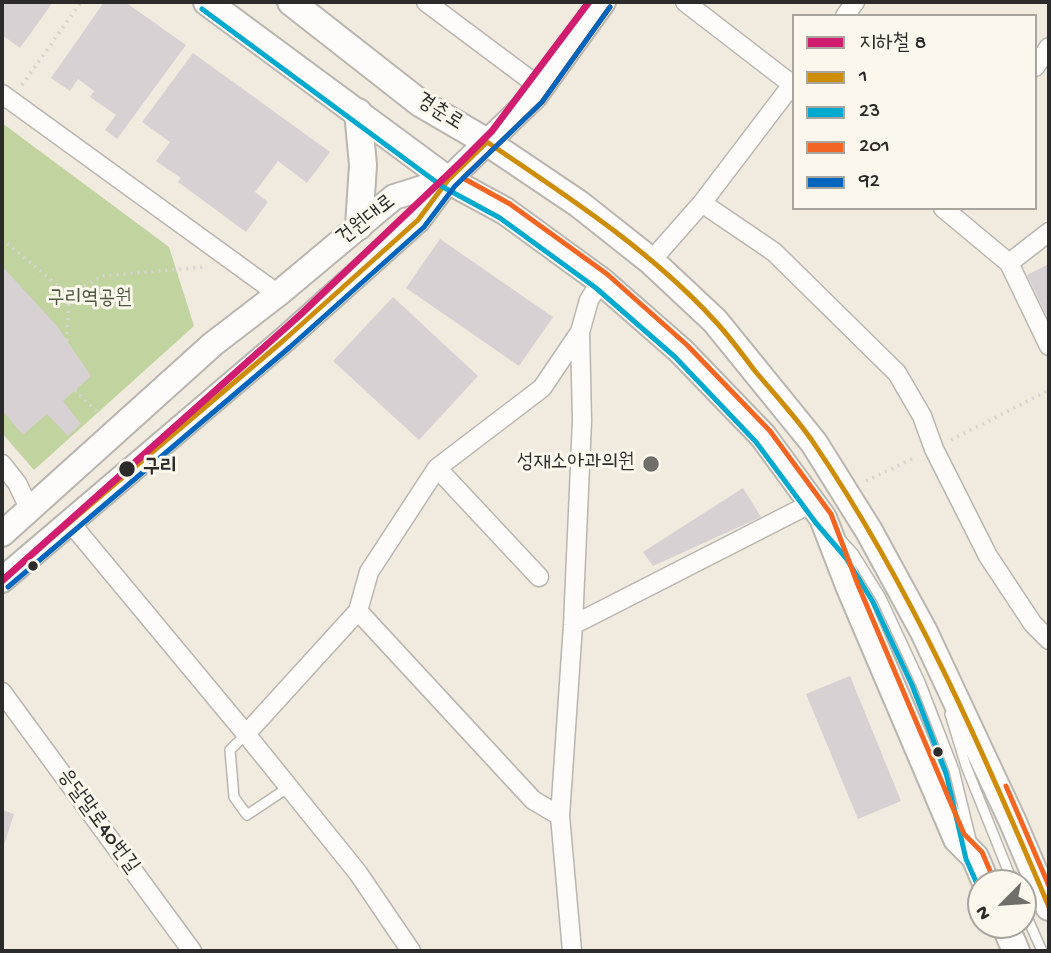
<!DOCTYPE html>
<html>
<head>
<meta charset="utf-8">
<style>
	body { margin:0 }
	#map { position:relative; width:1051px; height:953px; overflow:hidden; background:#f0eadf; font-family:"Gochi Hand","Poor Story",sans-serif }
	canvas { display:block }
	.frame { position:absolute; inset:0; border:4px solid #2b2b2b; pointer-events:none }
	.legend { position:absolute; left:792px; top:14px; width:245px; height:196px; box-sizing:border-box; background:#fbf7ec; border:2px solid #a8a59f; margin:0; padding:9px 12px; list-style:none; font-size:21px; color:#2b2b2b }
	.legend li { display:flex; align-items:center; gap:14px; height:35px }
	.legend b { width:35px; border:2px solid #a8a59f }
	.north { position:absolute; left:967px; top:869px; width:70px; height:70px; box-sizing:border-box; background:#fbf7ec; border:2px solid #a8a59f; border-radius:50%; rotate:245deg; font-size:19px; font-weight:700; line-height:28px; text-align:center; color:#2b2b2b }
	.north::after { content:''; display:block; margin:auto; width:24px; height:32px; background:#706e6a; clip-path:polygon(50% 0,100% 100%,50% 72%,0 100%) }
</style>
</head>
<body>
<div id="map">
<canvas width="1051" height="953"></canvas>
<div class="frame"></div>
<ul class="legend">
<li><b style="height:9px;background:#d11d70"></b>지하철 8</li>
<li><b style="height:9px;background:#ce8d09"></b>1</li>
<li><b style="height:9px;background:#00a9ce"></b>23</li>
<li><b style="height:9px;background:#f26522"></b>201</li>
<li><b style="height:9px;background:#0065bd"></b>92</li>
</ul>
<div class="north">N</div>
</div>
<script>
const g = document.querySelector('canvas').getContext('2d');
g.lineJoin = 'round';
function fillPath(path, color) {
  g.fillStyle = color;
  g.fill(path, 'evenodd');
}
function trace(path, color, width, dash) {
  g.strokeStyle = color;
  g.lineWidth = width;
  g.lineCap = dash ? 'butt' : 'round';
  g.setLineDash(dash || []);
  g.stroke(path);
}
function label(font, color, halo, rows, align = 'center') {
  g.font = font + ' "Gochi Hand","Poor Story",sans-serif';
  g.lineWidth = 6;
  g.setLineDash([]);
  g.textBaseline = 'middle';
  g.strokeStyle = halo;
  g.fillStyle = color;
  for (const [text, x, y, turn = 0] of rows) {
    g.save();
    g.translate(x, y);
    g.rotate((+turn || 0) * Math.PI / 180);
    g.textAlign = isNaN(turn) ? turn : align;
    if (halo) g.strokeText(text, 0, 0);
    g.fillText(text, 0, 0);
    g.restore();
  }
}
fillPath(new Path2D(`
	M2 123 169 247 194 326 34 470 2 433Z`), '#c1d39f');
fillPath(new Path2D(`
	M2 2H53L20 48 2 35Z
	M104 2H125L186 45 117 139 105 130 116 115 90 97 94 91 78 79 70 91 51 78Z
	M193 53 330 152 307 183 278 161 255 192 268 202 246 232 178 182 181 178 156 161 170 142 142 122Z
	M440 239 553 317 519 366 406 288Z
	M1049 264V321L1027 275Z
	M2 266 57 326 91 376 63 401 81 424 68 436 47 414 23 435 2 410Z
	M393 297 478 376 419 440 333 361Z
	M743 488 761 517 653 566 643 552Z
	M850 676 901 801 858 819 806 694Z
	M2 810 14 814 2 851Z`), '#d8d1d3');
const lane = new Path2D(`
	M842 541 853 553 881 598 920 682 954 770 972 844
	M950 714 966 766 1013 883
	M246 734 230 750 234 797 247 815 289 787
	M1023 908 1042 951`);
const street = new Path2D(`
	M426 2 541 88
	M685 2 794 86
	M845 16 855 2
	M1035 67 1049 47
	M2 94 278 294
	M702 203 774 252 897 373 922 416 934 449 988 556 1033 624 1049 640
	M943 208 1009 263 1049 346
	M651 261 702 203 794 82
	M1009 263 1049 232
	M2 464 17 483 30 510
	M437 468 539 577
	M69 521 246 734 358 873 411 951
	M358 611 533 800 560 816
	M573 625 812 503
	M2 692 192 951
	M246 734 358 611 369 572 437 468 542 388 580 332
	M572 951 560 816 573 625 582 421 580 332 589 300 601 281`);
const secondary = new Path2D(`
	M2 534 213 344 278 294 394 197 448 180
	M2 580 284 340 418 220 448 180 535 96 603 2`);
const primary = new Path2D(`
	M207 2 448 180 505 211 601 281 681 351 763 436 823 518 850 588 957 839 975 857 986 883
	M291 2 420 103 487 142 579 204 651 261 715 321 814 443 869 531 924 632 1012 820 1049 907
	M358 112 363 165 359 226
	M1005 925 1016 951`);
trace(lane, '#b9b5af', 12);
trace(street, '#b9b5af', 21);
trace(secondary, '#b9b5af', 28);
trace(primary, '#b9b5af', 30);
trace(new Path2D(`
	M22 85 81 2
	M2 239 69 295 102 276 204 267
	M67 341 69 295
	M75 390 100 415
	M951 440 1049 390
	M866 481 916 457`), '#d6d4d1', 3.5, [2, 5]);
trace(lane, '#fdfcfa', 9);
trace(street, '#fdfcfa', 18);
trace(secondary, '#fdfcfa', 24);
trace(primary, '#fdfcfa', 26);
trace(new Path2D(`
	M2 580 284 340 418 220 448 180 487 142C567 196 650 250 715 321 730 337 742 354 755 371 775 395 798 419 815 445 912 588 982 749 1049 907`), '#ce8d09', 5);
trace(new Path2D(`
	M202 9 443 187 500 218 596 288 675 357 756 442 816 523 846 558 873 602 912 685 946 773 966 859 978 886`), '#00a9ce', 5);
trace(new Path2D(`
	M610 7 542 102 463 178 510 204 607 274 687 345 770 431 831 514 858 585 964 834 982 852 994 880
	M1006 786 1049 886`), '#f26522', 5);
trace(new Path2D(`
	M8 587 290 347 424 227 455 186 542 102 610 7`), '#0065bd', 5);
trace(new Path2D(`
	M2 581 300 315 460 163 492 131 589 2`), '#d11d70', 7);
for (const [x, y, r, color] of [
	[651,464,9,"#706e6a"],
	[127,469,9,"#2b2b2b"],
	[33,566,6,"#2b2b2b"],
	[938,752,6,"#2b2b2b"]
]) {
  const dot = new Path2D();
  dot.arc(x, y, r, 0, 2 * Math.PI);
  g.fillStyle = color;
  g.fill(dot);
  trace(dot, '#fbf7ec', 2.5);
}
label('21px', '#2b2b2b', '#fbf7ec', [
	["경춘로",439,113,32],
	["건원대로",367,221,-38],
	["응달말로40번길",97,822,54]
]);
label('21px', '#4d583e', '#fbf7ec', [
	["구리역공원",90,300]
]);
label('21px', '#2b2b2b', '#fbf7ec', [
	["성재소아과의원",635,464]
], 'right');
label('bold 21px', '#2b2b2b', '#fbf7ec', [
	["구리",143,469]
], 'left');
</script>
</body>
</html>
